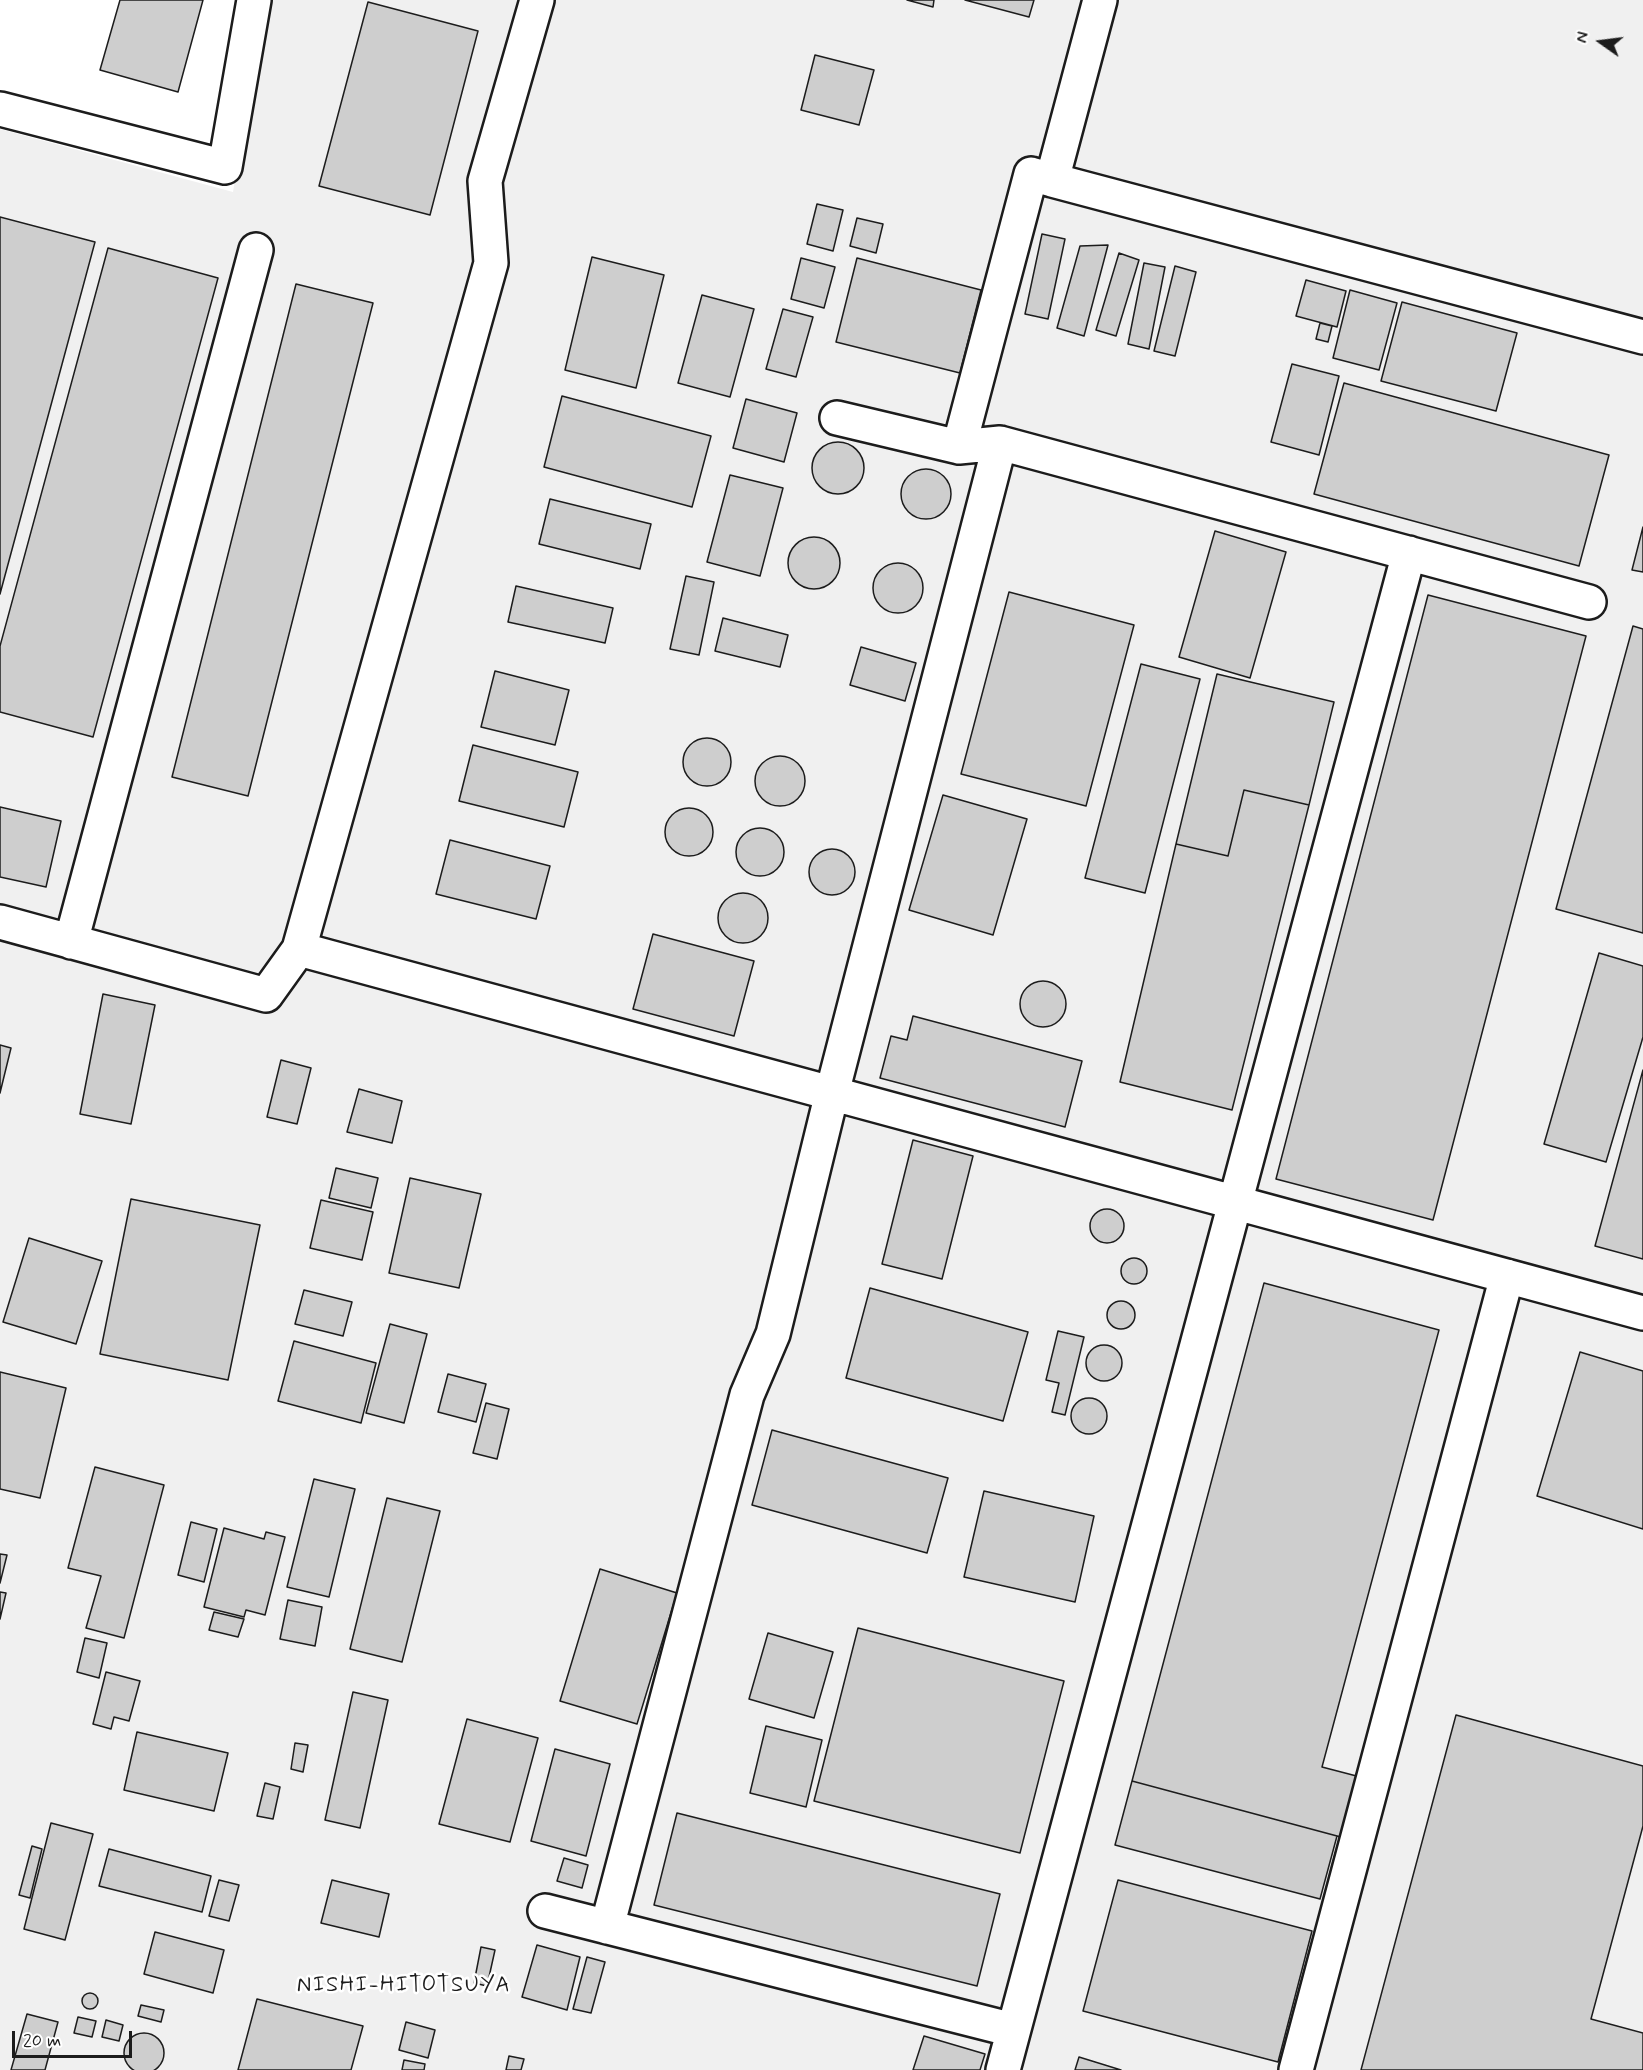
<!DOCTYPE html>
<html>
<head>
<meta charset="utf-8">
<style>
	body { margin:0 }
	#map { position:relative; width:1643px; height:2070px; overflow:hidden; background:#fff; font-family:Mynerve,sans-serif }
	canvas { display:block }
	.north { position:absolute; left:1571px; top:12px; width:60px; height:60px; -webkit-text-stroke:4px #fff; paint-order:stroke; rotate:284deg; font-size:16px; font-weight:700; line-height:24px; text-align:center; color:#1c1c1c }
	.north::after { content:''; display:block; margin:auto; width:21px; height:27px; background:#1c1c1c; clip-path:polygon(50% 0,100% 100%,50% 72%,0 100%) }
	.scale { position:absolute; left:12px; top:2031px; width:120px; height:27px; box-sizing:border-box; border:3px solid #1c1c1c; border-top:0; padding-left:8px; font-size:18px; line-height:21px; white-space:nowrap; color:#1c1c1c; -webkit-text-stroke:4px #fff; paint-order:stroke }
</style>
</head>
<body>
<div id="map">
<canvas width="1643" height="2070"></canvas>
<div class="north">N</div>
<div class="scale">20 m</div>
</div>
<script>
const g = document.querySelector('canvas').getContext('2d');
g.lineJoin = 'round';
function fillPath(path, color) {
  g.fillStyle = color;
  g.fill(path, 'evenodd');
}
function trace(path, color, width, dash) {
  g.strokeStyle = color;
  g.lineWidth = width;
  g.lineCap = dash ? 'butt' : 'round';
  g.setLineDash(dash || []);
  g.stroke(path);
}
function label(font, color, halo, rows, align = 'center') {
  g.font = font + ' Mynerve,sans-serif';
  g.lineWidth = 5;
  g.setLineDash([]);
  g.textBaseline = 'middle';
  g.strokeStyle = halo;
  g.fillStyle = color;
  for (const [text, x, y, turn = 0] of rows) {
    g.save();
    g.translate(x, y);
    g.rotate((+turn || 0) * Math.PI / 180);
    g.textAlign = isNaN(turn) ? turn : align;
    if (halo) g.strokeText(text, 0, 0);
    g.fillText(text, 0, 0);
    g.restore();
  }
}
fillPath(new Path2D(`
	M267 0H1643V2070H0V129L233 192Z`), '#f0f0f0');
const building = new Path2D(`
	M120 0H203L178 92 100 70Z
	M907 0H934L933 7Z
	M965 0H1034L1029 17Z
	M368 2 478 31 430 215 319 186Z
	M815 55 874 70 859 125 801 110Z
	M817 204 843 210 833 251 807 244Z
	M0 217 95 242 0 594Z
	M857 218 883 224 876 253 850 246Z
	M1042 234 1065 239 1048 319 1025 314Z
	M1108 245 1084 336 1057 328 1080 246Z
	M108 248 218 278 93 737 0 712V646Z
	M1119 253 1139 260 1116 336 1096 330Z
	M592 257 664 275 636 388 565 370Z
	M801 258 835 267 824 308 791 299Z
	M857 258 981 290 960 373 836 342Z
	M1144 263 1165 267 1149 349 1128 344Z
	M1175 266 1196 272 1175 356 1154 351Z
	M1306 280 1346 291 1337 327 1296 316Z
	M296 284 373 303 248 796 172 777Z
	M1350 290 1397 303 1379 370 1333 358Z
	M702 295 754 309 730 397 678 383Z
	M1402 302 1517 333 1496 411 1381 381Z
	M783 309 813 317 796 377 766 369Z
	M1320 323 1332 326 1328 342 1316 339Z
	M1292 364 1339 376 1319 455 1271 442Z
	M1344 383 1609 455 1579 566 1314 494Z
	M562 396 711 436 692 507 544 467Z
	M746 399 797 413 784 462 733 448Z
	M812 468a26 26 0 1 1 52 0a26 26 0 1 1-52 0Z
	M901 494a25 25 0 1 1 50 0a25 25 0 1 1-50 0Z
	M730 475 783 488 760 576 707 562Z
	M550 499 651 524 640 569 539 544Z
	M1643 527V572L1632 570Z
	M1215 531 1286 552 1250 678 1179 657Z
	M788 563a26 26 0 1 1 52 0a26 26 0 1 1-52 0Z
	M873 588a25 25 0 1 1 50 0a25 25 0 1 1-50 0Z
	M686 576 714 582 699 655 670 649Z
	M516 586 613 608 605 643 508 622Z
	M1009 592 1134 625 1086 806 961 774Z
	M1428 595 1586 636 1433 1220 1276 1179Z
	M723 618 788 635 780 667 715 651Z
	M1633 626 1643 629V933L1556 909Z
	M861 647 916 663 905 701 850 685Z
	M1141 664 1200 679 1145 893 1085 878Z
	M495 671 569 690 555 745 481 727Z
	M1217 674 1334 702 1309 805 1244 790 1228 856 1176 844Z
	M683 762a24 24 0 1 1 48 0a24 24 0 1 1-48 0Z
	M473 745 578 772 564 827 459 801Z
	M755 781a25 25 0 1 1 50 0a25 25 0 1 1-50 0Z
	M1244 790 1309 805 1232 1110 1120 1082 1176 844 1228 856Z
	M943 795 1027 819 993 935 909 910Z
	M0 807 61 821 46 887 0 877Z
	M665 832a24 24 0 1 1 48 0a24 24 0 1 1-48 0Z
	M736 852a24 24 0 1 1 48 0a24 24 0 1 1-48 0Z
	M450 840 550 866 536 919 436 894Z
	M809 872a23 23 0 1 1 46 0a23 23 0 1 1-46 0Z
	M718 918a25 25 0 1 1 50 0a25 25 0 1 1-50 0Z
	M653 934 754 961 734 1036 633 1009Z
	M1599 953 1643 966V1037L1606 1162 1544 1144Z
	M1020 1004a23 23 0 1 1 46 0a23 23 0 1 1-46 0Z
	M103 994 155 1005 131 1124 80 1114Z
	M913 1016 1082 1061 1065 1127 880 1078 891 1036 907 1040Z
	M0 1045 11 1048 0 1093Z
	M281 1060 311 1068 297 1124 267 1117Z
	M1643 1070V1259L1595 1246Z
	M359 1089 402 1101 392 1143 347 1132Z
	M913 1140 973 1156 942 1279 882 1264Z
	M336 1168 378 1178 371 1208 329 1198Z
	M410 1178 481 1194 459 1288 389 1273Z
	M131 1199 260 1225 228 1380 100 1354Z
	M321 1200 373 1212 362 1260 310 1248Z
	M1090 1226a17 17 0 1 1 34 0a17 17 0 1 1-34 0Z
	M29 1238 102 1261 76 1344 3 1322Z
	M1121 1271a13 13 0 1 1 26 0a13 13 0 1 1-26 0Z
	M1264 1283 1439 1330 1322 1767 1368 1779 1352 1840 1132 1781Z
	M870 1288 1028 1332 1003 1421 846 1378Z
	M304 1290 352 1302 343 1336 295 1324Z
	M1107 1315a14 14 0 1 1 28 0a14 14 0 1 1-28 0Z
	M390 1324 427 1334 404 1423 366 1413Z
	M1058 1331 1084 1337 1065 1415 1052 1412 1059 1383 1046 1380Z
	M294 1341 376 1363 361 1423 278 1401Z
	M1086 1363a18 18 0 1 1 36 0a18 18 0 1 1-36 0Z
	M1580 1352 1643 1371V1529L1537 1496Z
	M0 1372 66 1388 40 1498 0 1489Z
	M448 1374 486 1384 476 1422 438 1412Z
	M1071 1416a18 18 0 1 1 36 0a18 18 0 1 1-36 0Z
	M486 1403 509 1409 497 1459 473 1453Z
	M772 1430 948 1478 927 1553 752 1505Z
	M95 1467 164 1485 124 1638 86 1628 101 1576 68 1568Z
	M314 1479 355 1489 329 1597 287 1587Z
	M984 1491 1094 1516 1075 1602 964 1577Z
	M387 1498 440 1511 402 1662 350 1649Z
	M191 1522 217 1529 204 1582 178 1575Z
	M224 1528 264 1539 266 1532 285 1537 265 1615 246 1610 244 1617 204 1607Z
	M0 1554 7 1555 0 1583Z
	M600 1569 677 1593 637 1724 560 1701Z
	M0 1592 6 1593 0 1619Z
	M288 1600 322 1607 315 1646 280 1639Z
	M214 1612 244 1619 238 1637 209 1630Z
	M858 1628 1064 1681 1020 1853 814 1801Z
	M768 1633 833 1652 814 1718 749 1699Z
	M85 1638 107 1643 99 1678 77 1672Z
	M106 1672 140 1681 129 1721 114 1717 111 1729 93 1724Z
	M353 1692 388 1700 360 1828 325 1820Z
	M1456 1715 1643 1766V1826L1591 2019 1643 2033V2070H1361Z
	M467 1719 538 1738 510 1842 439 1824Z
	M766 1726 822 1740 806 1807 750 1793Z
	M137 1732 228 1753 214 1811 124 1790Z
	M295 1743 308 1745 303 1772 291 1769Z
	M555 1749 610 1764 586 1856 531 1841Z
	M1132 1781 1337 1836 1320 1899 1115 1845Z
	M265 1783 280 1787 273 1819 257 1816Z
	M677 1813 1000 1894 977 1986 654 1905Z
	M51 1823 93 1834 65 1940 24 1929Z
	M32 1846 42 1849 30 1898 19 1895Z
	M109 1849 211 1876 202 1912 99 1886Z
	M564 1858 588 1865 582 1888 557 1881Z
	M219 1880 239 1885 229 1921 209 1916Z
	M332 1880 389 1894 379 1937 321 1923Z
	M1118 1880 1312 1931 1278 2062 1083 2011Z
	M155 1932 224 1950 213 1993 144 1974Z
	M537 1945 580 1957 567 2010 522 1997Z
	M481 1947 495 1950 487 1986 474 1983Z
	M587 1957 605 1962 591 2013 573 2009Z
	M82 2001a8 8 0 1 1 16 0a8 8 0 1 1-16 0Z
	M257 1999 363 2026 351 2070H238Z
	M141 2005 164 2010 161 2022 138 2016Z
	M27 2014 58 2022 45 2070H11Z
	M78 2017 96 2021 92 2037 74 2033Z
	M106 2020 123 2025 119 2041 102 2037Z
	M406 2022 435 2030 428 2058 399 2050Z
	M124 2053a20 20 0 1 1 40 0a20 20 0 1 1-40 0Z
	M924 2036 985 2054 980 2070H913Z
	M509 2056 524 2059 521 2070H506Z
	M1079 2057 1121 2070H1075Z
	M404 2060 425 2064 424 2070H402Z`);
fillPath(building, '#cecece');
trace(building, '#1c1c1c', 1.5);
const minor = new Path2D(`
	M0 109 225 167 254 0
	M1052 180 1643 337
	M837 418 959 447 1000 443 1589 602
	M959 447 1031 174 1052 180 1100 0
	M0 922 266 995 299 949 491 263 485 181 537 0
	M71 942 256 250
	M299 949 1643 1313
	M545 1911 1013 2030
	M607 1927 747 1395 773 1334 832 1093 1000 443
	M1003 2070 1409 553
	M1296 2070 1507 1276`);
trace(minor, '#1c1c1c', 38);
trace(minor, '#fff', 33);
g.letterSpacing = '1.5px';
label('22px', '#1c1c1c', '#fff', [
	["NISHI-HITOTSUYA",404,1986]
]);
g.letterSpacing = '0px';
</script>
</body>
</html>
